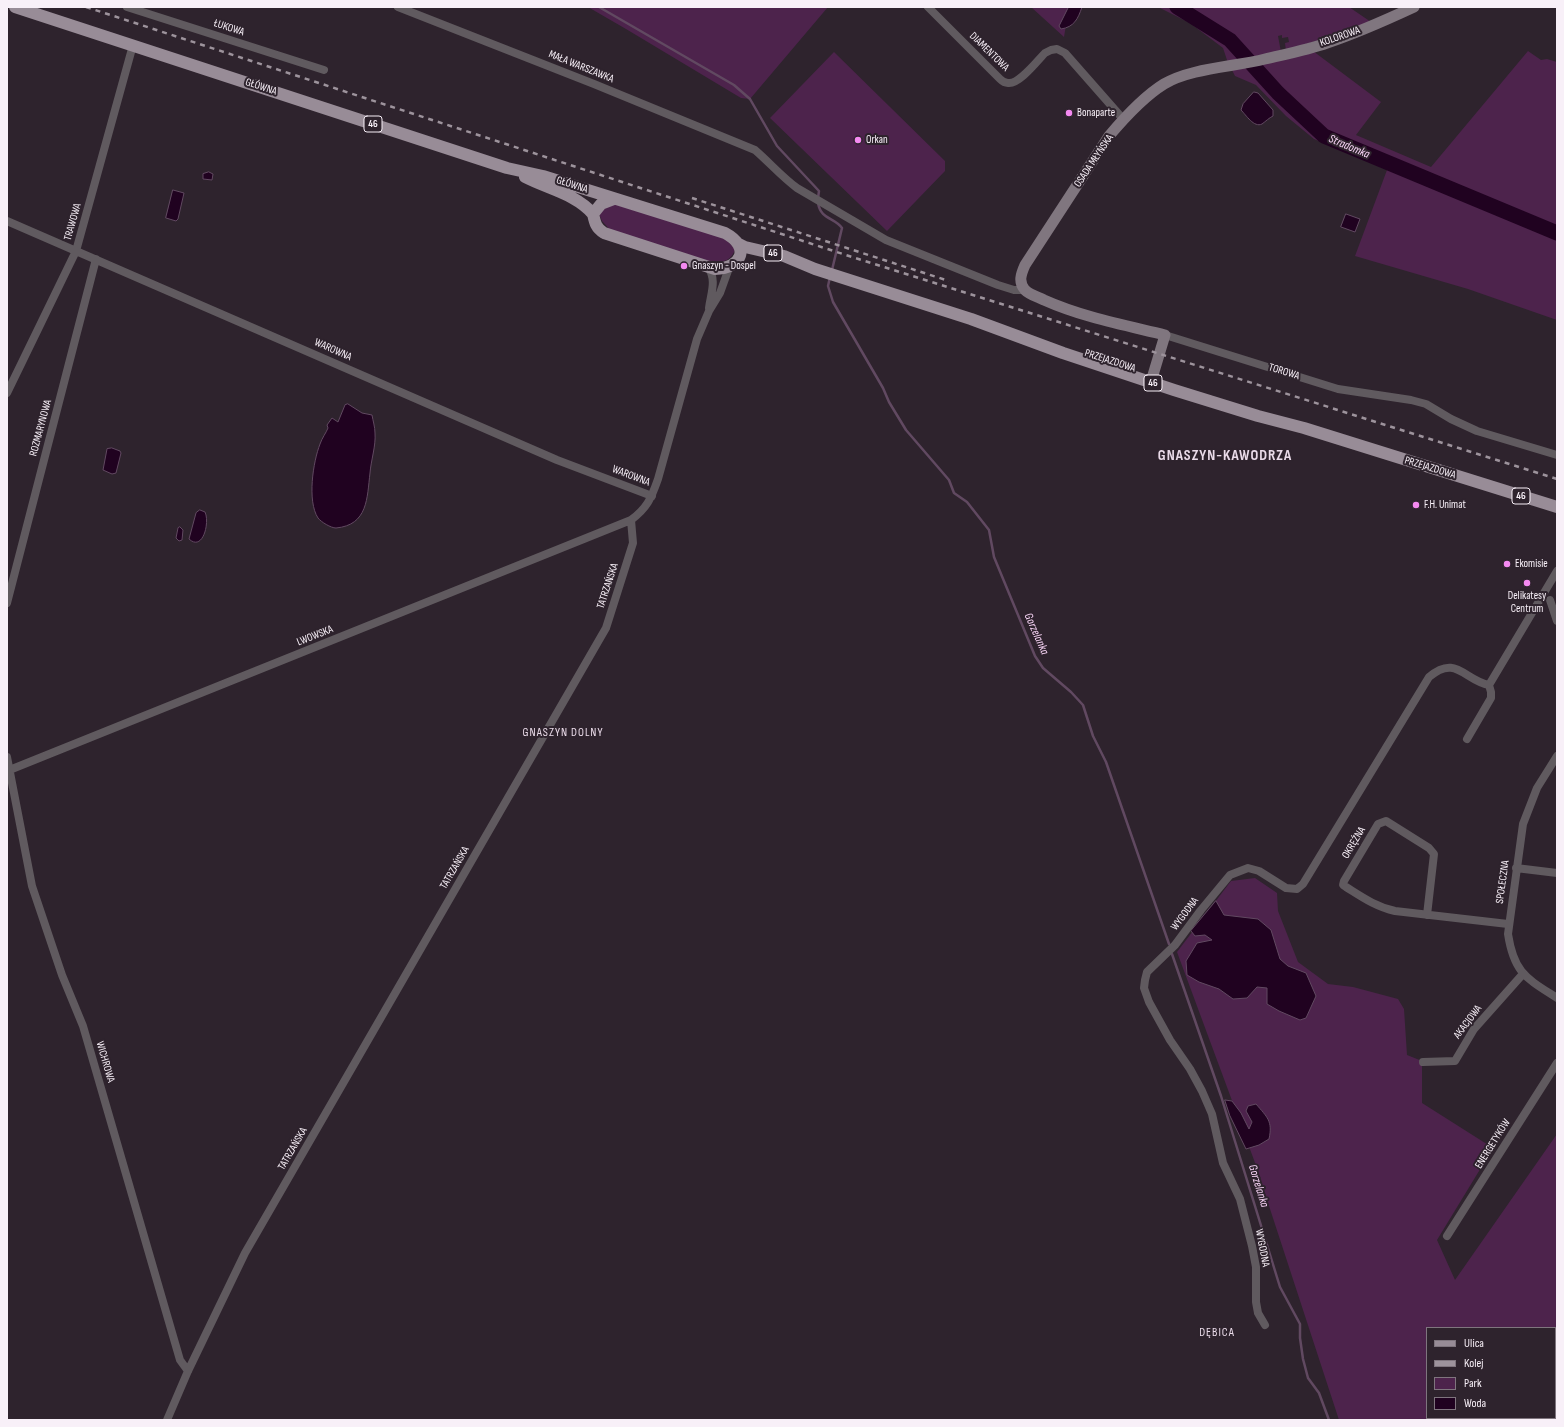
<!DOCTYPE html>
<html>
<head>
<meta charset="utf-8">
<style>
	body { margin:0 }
	#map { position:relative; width:1564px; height:1427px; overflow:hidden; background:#2e232d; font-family:"Sofia Sans Condensed",sans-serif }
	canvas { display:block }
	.frame { position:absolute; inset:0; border:8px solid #f8f0f8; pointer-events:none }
	.legend { position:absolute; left:1426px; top:1327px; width:130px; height:92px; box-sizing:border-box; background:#2e232d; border:1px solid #7f757e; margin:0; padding:5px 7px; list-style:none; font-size:12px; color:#f8f0f8 }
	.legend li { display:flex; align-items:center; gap:8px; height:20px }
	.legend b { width:20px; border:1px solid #7f757e }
</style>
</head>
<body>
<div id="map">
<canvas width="1564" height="1427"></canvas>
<div class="frame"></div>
<ul class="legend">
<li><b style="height:5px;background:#988c97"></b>Ulica</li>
<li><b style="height:5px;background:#9d939c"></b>Kolej</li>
<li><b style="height:11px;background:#4d234c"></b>Park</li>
<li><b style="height:11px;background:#200220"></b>Woda</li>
</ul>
</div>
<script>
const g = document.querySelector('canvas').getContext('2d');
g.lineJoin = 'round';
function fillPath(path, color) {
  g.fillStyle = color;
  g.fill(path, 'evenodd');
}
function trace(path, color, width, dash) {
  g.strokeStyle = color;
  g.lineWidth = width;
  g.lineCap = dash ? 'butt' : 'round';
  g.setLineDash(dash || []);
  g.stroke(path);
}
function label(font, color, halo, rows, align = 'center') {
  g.font = font + ' "Sofia Sans Condensed",sans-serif';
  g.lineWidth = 4;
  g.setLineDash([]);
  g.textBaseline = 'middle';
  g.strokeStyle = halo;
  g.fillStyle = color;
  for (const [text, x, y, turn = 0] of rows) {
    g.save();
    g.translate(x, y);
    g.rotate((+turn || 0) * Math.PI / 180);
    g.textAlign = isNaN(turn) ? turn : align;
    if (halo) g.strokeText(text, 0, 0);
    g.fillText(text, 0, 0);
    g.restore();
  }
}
fillPath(new Path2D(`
	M588 7H828L750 99 741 98 626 29Z
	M1031 7H1069L1064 37Z
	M1158 7H1349L1371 22 1286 51 1285 43 1289 42 1288 37 1282 38V35L1278 36 1281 52 1228 63 1223 48 1190 23Z
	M1313 51 1381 102 1356 135 1431 167 1528 51 1541 60 1547 59 1557 62V320L1468 289 1355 256 1387 170 1314 139 1286 116 1256 85 1235 76 1232 70Z
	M834 52 945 161V171L887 231 770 118Z
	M611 205H618L722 235 735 249C731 263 720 263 707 261L612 232 602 221 599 214 604 207Z
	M1255 878 1277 893 1278 911 1298 962 1328 984 1353 987 1398 999 1404 1009 1407 1055 1422 1061V1103L1493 1148 1437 1240 1455 1280 1557 1134V1420H1339L1254 1160 1177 952 1231 881ZM1427 1328H1555V1418H1427Z`), '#4d234c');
const water = new Path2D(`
	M1069 7H1082C1078 19 1074 27 1061 29L1059 26 1068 8Z
	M1254 92 1258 93 1273 110V116C1269 118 1266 121 1262 124 1254 128 1246 115 1241 110L1243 104Z
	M209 172 213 174 212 180 203 179V174Z
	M173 190 184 193 178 219 176 221 166 218Z
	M1346 214 1360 219 1355 232 1341 227Z
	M348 404 362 413 372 415C373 421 375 427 375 433 376 446 371 460 370 473 367 498 368 525 336 528 331 528 321 522 318 518 307 501 313 462 320 444 322 438 326 433 328 428L327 425 332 418 338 422 345 405Z
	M112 448 120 451 121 453 116 473 112 474 103 470 107 449Z
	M200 510 205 512C210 522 203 552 189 539L196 513Z
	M180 527 183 530 182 540 179 541 176 538 178 528Z
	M1216 901 1224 915 1258 919 1271 930 1280 959 1288 966 1306 973 1316 996 1306 1018 1300 1020 1279 1011 1267 1004V988L1257 987 1247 998 1233 999 1219 989 1199 982 1187 975 1186 961 1197 943 1212 940 1205 935 1195 936 1191 931Z
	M1225 1100 1232 1101 1241 1113 1249 1129 1252 1122 1246 1111 1248 1106 1256 1104C1267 1117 1273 1121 1269 1139L1259 1145 1246 1149 1230 1116Z`);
fillPath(water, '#200220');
trace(water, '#614961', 1);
trace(new Path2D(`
	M599 7 734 85 750 99 777 146 819 191 818 198
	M818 203C821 220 834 217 842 228L832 270
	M830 277 828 286 833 302 883 388 889 402 906 430 949 480 954 493 967 502 989 530 994 557 1035 656 1043 668 1071 692 1083 705 1093 736 1106 762 1169 944
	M1172 954 1221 1096 1280 1287 1300 1324V1338L1303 1359 1308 1378 1319 1393 1329 1420`), '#614961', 2.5);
trace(new Path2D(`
	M1177 7 1230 40 1278 93 1324 136 1557 233`), '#200220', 15);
trace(new Path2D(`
	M127 7 324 70
	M398 7 594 84 755 150C770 163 782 177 797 188L886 240 998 285 1014 290H1025
	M928 7 1000 79C1002 81 1005 83 1008 83 1019 85 1038 60 1045 53L1051 50 1057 49 1065 53 1123 119
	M7 221 557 460 652 496
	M708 267C717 280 711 293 709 308
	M1165 335 1338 389 1411 400 1426 404 1451 419 1477 431 1557 455
	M7 393 76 251 133 45
	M1550 600 1557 621
	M7 603 96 259
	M1467 739 1491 698V692L1489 685 1557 571
	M1557 756 1537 788 1523 824 1508 934C1514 973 1526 978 1557 998
	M7 757 32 886 62 975 83 1026 180 1360 188 1371
	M7 771 631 520C647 508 651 499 658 479L697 339 709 311 720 293 729 268
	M1516 868 1557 873
	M1427 915 1434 854 1429 848 1386 821 1378 824 1344 881 1343 885 1346 887C1362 897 1376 907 1395 911L1508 924
	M1423 1062 1455 1061 1474 1029 1522 975
	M1447 1236 1557 1063
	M1265 1325 1258 1313 1256 1302V1267L1252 1246 1240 1199 1223 1163 1212 1114 1202 1091 1190 1069 1170 1040 1149 1002 1144 988 1145 980 1147 972 1175 945 1201 910 1230 875 1248 868 1259 871 1286 888 1297 889 1303 884 1429 677C1456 654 1464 680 1489 685
	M167 1420 188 1371 245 1253 606 628 633 543 631 520`), '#605a5f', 8);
trace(new Path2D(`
	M1153 375 1165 335C1124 325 1082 317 1044 300 1038 297 1030 295 1025 290 1018 282 1021 274 1025 265L1109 136C1125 117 1143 97 1164 84 1191 68 1234 67 1265 59 1286 54 1307 50 1327 43 1357 33 1386 20 1414 7`), '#80767f', 11);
trace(new Path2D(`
	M15 7 507 168 543 176 725 233C751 247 742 268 715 269L604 233C596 228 595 223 593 214L601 204 614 199
	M525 177C548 189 576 194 593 214
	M739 244 745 247 784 256 815 269 971 319 1063 353 1174 390 1258 416 1304 428 1557 507`), '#988c97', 12);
trace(new Path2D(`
	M86 7 849 256 1557 479
	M692 198 949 281`), '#9d939c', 2.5, [5, 5]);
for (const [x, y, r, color] of [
	[1069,113,4,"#f489f0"],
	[858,140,4,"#f489f0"],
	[684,266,4,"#f489f0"],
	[1416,505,4,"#f489f0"],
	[1507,564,4,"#f489f0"],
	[1527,583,4,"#f489f0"]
]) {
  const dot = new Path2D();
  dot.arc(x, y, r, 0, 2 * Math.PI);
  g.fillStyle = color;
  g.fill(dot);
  trace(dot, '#2e232d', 1.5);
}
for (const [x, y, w] of [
	[373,124,18],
	[773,253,18],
	[1153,383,18],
	[1521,496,18]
]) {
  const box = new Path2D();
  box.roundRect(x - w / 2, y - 8, w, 16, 3);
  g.fillStyle = '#2e232d';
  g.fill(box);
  trace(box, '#f8f0f8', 1);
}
label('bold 10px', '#f8f0f8', null, [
	["46",373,124],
	["46",773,253],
	["46",1153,383],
	["46",1521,496]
]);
label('11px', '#f8f0f8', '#2e232d', [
	["ŁUKOWA",229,28,18],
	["KOLOROWA",1340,37,-19],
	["DIAMENTOWA",989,52,44],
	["MAŁA WARSZAWKA",581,67,22],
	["GŁÓWNA",261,87,18],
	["OSADA MŁYŃSKA",1094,161,-56],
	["GŁÓWNA",572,185,18],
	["TRAWOWA",73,222,-74],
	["WAROWNA",333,350,24],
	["PRZEJAZDOWA",1110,361,18],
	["TOROWA",1284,372,17],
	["ROZMARYNOWA",41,428,-75],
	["PRZEJAZDOWA",1430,468,17],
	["WAROWNA",631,476,21],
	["TATRZAŃSKA",608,586,-72],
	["LWOWSKA",315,636,-22],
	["OKRĘŻNA",1354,843,-59],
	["TATRZAŃSKA",455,868,-60],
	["SPOŁECZNA",1503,882,-82],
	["WYGODNA",1185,914,-53],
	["AKACJOWA",1468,1022,-53],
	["WICHROWA",105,1062,74],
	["ENERGETYKÓW",1493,1144,-58],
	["TATRZAŃSKA",293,1149,-60],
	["WYGODNA",1262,1248,79]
]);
label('11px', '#f8f0f8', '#2e232d', [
	["Bonaparte",1077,113],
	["Orkan",866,140],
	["Gnaszyn - Dospel",692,266],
	["F.H. Unimat",1424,505],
	["Ekomisie",1515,564],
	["Delikatesy",1527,596,"center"],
	["Centrum",1527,609,"center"]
], 'left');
label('italic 12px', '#fad6f8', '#2e232d', [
	["Stradomka",1349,147,23],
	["Gorzelanka",1036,634,66],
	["Gorzelanka",1258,1186,73]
]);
g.letterSpacing = '1px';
label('12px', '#eadbe9', '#2e232d', [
	["GNASZYN DOLNY",563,733],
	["DĘBICA",1217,1333]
]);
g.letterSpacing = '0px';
g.letterSpacing = '1px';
label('bold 15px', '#eadbe9', '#2e232d', [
	["GNASZYN-KAWODRZA",1225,456]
]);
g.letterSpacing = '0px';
</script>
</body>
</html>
